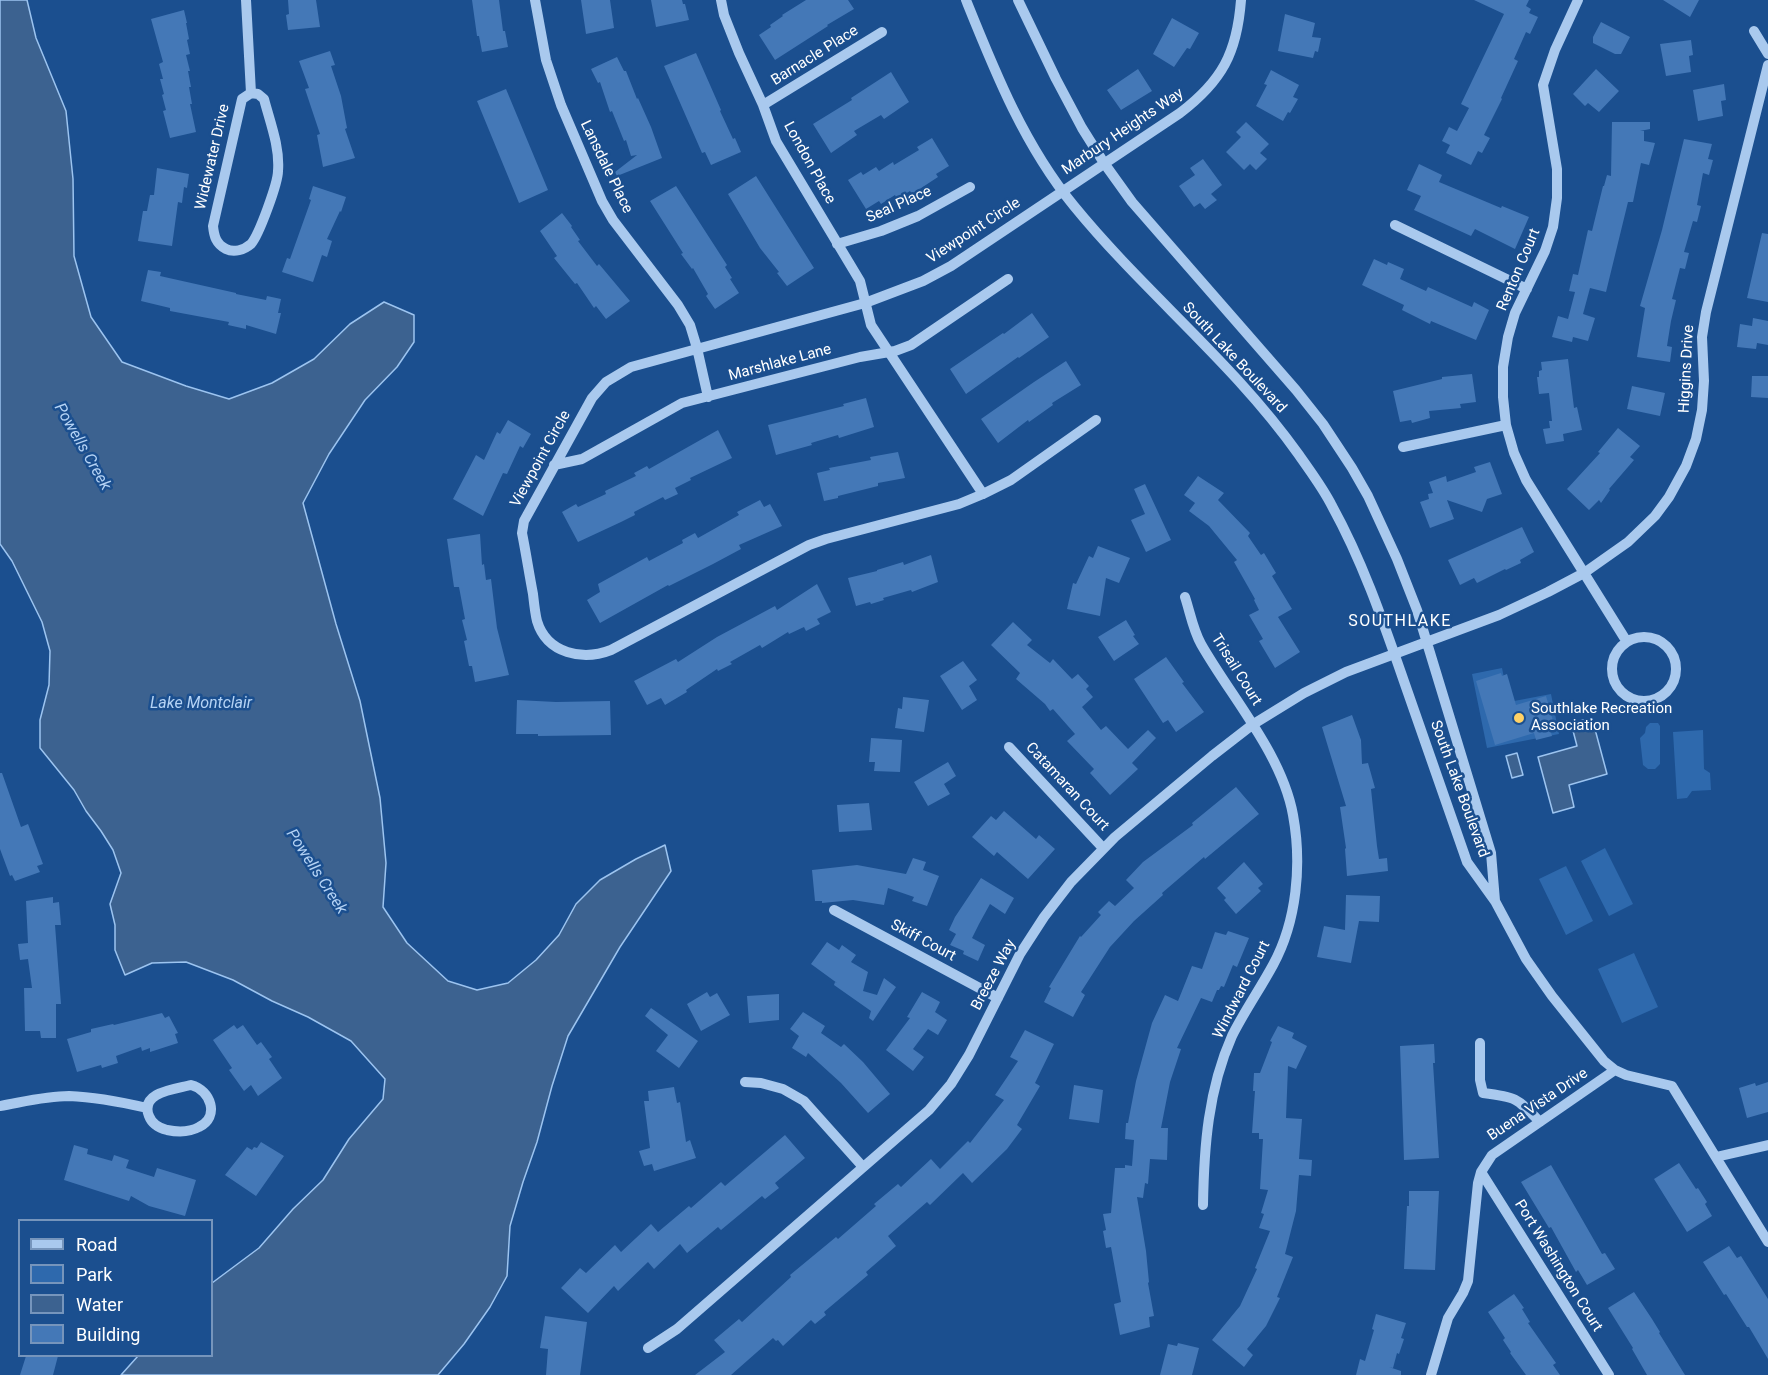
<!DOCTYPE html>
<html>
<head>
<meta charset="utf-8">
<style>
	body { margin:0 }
	#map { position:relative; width:1768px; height:1375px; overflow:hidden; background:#1b4f8f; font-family:Roboto,sans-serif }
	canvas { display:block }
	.legend { position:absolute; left:18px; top:1219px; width:195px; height:138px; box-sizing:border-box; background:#1b4f8f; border:2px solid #7695bc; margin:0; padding:8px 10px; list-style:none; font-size:18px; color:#fff }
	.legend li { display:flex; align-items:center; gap:12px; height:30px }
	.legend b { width:30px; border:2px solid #7695bc }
</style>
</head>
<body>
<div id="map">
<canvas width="1768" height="1375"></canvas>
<ul class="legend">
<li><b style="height:8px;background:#a9c9ee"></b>Road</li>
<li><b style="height:16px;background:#2e69ad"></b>Park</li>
<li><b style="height:16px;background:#3c6290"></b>Water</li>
<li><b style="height:16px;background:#4478b7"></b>Building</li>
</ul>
</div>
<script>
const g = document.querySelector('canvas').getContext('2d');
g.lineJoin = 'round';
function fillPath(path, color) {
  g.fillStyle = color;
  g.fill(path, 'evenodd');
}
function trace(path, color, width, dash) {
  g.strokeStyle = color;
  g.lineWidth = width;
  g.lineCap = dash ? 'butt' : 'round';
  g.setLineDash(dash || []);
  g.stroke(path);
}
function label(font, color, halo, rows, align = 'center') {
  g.font = font + ' Roboto,sans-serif';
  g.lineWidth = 5;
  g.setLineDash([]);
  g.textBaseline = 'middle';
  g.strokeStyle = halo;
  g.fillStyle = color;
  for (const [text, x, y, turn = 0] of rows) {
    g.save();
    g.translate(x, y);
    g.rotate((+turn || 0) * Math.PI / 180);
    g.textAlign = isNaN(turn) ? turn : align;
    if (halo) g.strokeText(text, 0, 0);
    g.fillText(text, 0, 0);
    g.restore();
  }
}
fillPath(new Path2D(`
	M1502 668 1509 702 1551 694 1559 734 1487 748 1472 674Z
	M1650 723H1658L1660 726V764L1655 769H1648L1643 765 1640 738 1645 733 1646 727Z
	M1703 730 1704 769 1710 773 1711 790 1692 791 1687 798 1677 799 1673 732Z
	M1605 848 1633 904 1609 916 1581 861Z
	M1566 866 1593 921 1566 935 1539 879Z
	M1634 953 1658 1007 1622 1023 1598 969Z`), '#2e69ad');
const water = new Path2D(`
	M0 0H27L36 38 66 111 73 179 74 256 91 317 122 362 186 386 229 399 272 383 314 359 350 324 384 302 414 315V342L397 367 365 400 329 454 303 503 336 624 360 701 380 798 386 863 383 907 407 943 448 981 477 990 508 983 536 960 559 935 576 904 600 880 636 859 665 845 671 871 620 947 568 1036 552 1086 537 1142 523 1182 510 1226 507 1276 490 1307 464 1344 438 1375H121L138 1356H212V1283L259 1248 293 1209 323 1180 349 1139 383 1099 385 1079 351 1041 308 1017 272 1001 233 980 186 962 152 963 125 975 115 950V925L110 904 121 873 113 850 101 831 86 811 74 790 40 748V720L49 685 50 651 42 622 12 561 0 544Z
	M1592 718 1607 774 1569 785 1574 807 1553 813 1538 757 1577 746 1571 723Z
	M1517 753 1523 775 1512 778 1506 756Z`);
fillPath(water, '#3c6290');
trace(water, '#9cc4f0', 1.5);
fillPath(new Path2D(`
	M288 0H316L320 27 288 30 286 15 289 14Z
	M472 0H499L503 31H505L508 47 482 52 479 36H477Z
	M581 0H610L614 28 586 34Z
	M651 0H682L683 4H685L689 20 656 27Z
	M806 0H848L854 9 827 25 828 26 775 60 759 35 771 27 770 25 783 16 782 15Z
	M1474 0H1529L1526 6 1531 9 1529 13 1538 17 1530 34 1526 32 1514 59 1518 61 1501 98 1502 99 1484 135 1490 138 1482 153 1478 151 1471 165 1446 153 1450 145 1442 141 1449 127 1457 131 1469 108 1461 104 1504 14Z
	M1663 0H1699L1690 17Z
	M184 10 187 23H186L189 39 187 40 190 54 186 55 190 71H188L191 87H189L192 104H190L196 132 170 138 163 111 166 110 162 95 164 94 160 79H163L159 64 163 62 151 19Z
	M1285 14 1315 23 1312 37 1321 38 1318 52 1315 51 1313 58 1278 51Z
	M1172 18 1199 33 1190 49 1187 48 1174 67 1153 54Z
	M1601 22 1630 37 1621 54H1615L1593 43V37Z
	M1691 40 1693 55 1689 56 1691 72 1666 76 1660 44Z
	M330 51 335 65 331 66 341 96 347 128 345 129 355 158 323 167 317 135 320 134 305 89 309 88 299 61Z
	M696 53 721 110 720 111 733 139 735 138 741 152 711 165 705 152 702 153 664 66Z
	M617 57 624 71H626L637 99 638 98 651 127 662 158 617 176 615 172 637 155 631 156 626 140 624 141 612 111 610 112 600 82 598 83 591 69Z
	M1138 69 1152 91 1121 110 1107 90Z
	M1596 69 1619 91 1599 112 1588 103 1585 106 1573 94Z
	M1271 70 1299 85 1293 97 1298 99 1290 113 1288 112 1283 121 1256 106 1267 85 1264 84Z
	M891 72 909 102 884 119 881 115 854 131 857 135 831 153 813 124 852 100 851 98Z
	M1724 84 1726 100 1721 101 1723 116 1698 121 1693 90Z
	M506 89 548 190 519 203 477 101Z
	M1246 122 1269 144 1260 153 1267 159 1256 170 1250 164 1244 170 1226 152 1241 137 1236 132Z
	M1612 122H1650V129L1640 131H1644V141L1655 143 1649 165 1641 163 1633 202H1628L1606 292 1590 288 1583 314 1595 318 1588 341 1573 337 1572 342 1552 337 1558 316 1568 319 1575 292 1569 291 1573 274 1578 275 1588 230 1592 231 1603 186H1604L1607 175 1611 176Z
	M932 138 949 166 936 174 938 177 912 194 910 191 897 199 895 195 881 204 879 201 866 209 848 180 861 172 863 175 876 167 879 171 893 162 894 165 919 150 917 147Z
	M1684 139 1712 144 1708 159 1713 160 1709 175 1703 173 1697 205 1701 206 1697 222 1693 221 1684 252 1689 253 1685 269 1680 268 1672 299 1676 300 1671 321 1667 346 1672 347 1670 362 1637 357 1645 308 1640 306 1662 230Z
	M1203 159 1222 185 1211 194 1217 200 1205 209 1200 203 1194 207 1179 186 1195 175 1190 168Z
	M1419 164 1442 175 1439 182 1501 208 1502 206 1529 217 1515 249 1475 229 1471 236 1414 210 1421 196 1407 190Z
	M157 168 189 174 187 188 184 187 182 203 178 202 172 246 138 241 143 211H147L150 195H154Z
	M756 176 814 268 787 286 777 273 779 272 760 248 728 194Z
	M313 186 346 197 341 212 340 211 327 239 332 241 327 257 322 255 313 282 282 272 287 258 290 259 311 200 309 199Z
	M676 186 727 265 725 267 732 278 730 279 739 293 715 309 706 296 708 294 693 268 692 269 681 254 683 253 650 201Z
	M562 213 572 226 571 227 580 240 578 241 597 266 599 264 630 301 606 319 596 306 594 308 577 283 575 284 554 258 557 256 540 231Z
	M1762 233 1768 234V302L1747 298Z
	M1374 259 1387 265 1388 262 1404 269 1400 279 1426 291 1428 287 1472 307 1474 302 1489 310 1476 340 1431 321 1430 324 1402 310 1404 305 1362 285Z
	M148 270 161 272 160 276 236 293V294L266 300 267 296 281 299 278 313H281L276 334 246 325V329L228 325 229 322 170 311V308L141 301Z
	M1032 313 1049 337 1019 358 1018 357 966 394 950 369 1003 333 1004 334Z
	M1753 318 1768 321V345L1757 343 1756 349 1737 347 1740 324 1752 326Z
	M1568 359 1574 408 1577 407 1582 430 1563 434 1564 441 1546 444 1543 429 1550 428 1549 421H1552L1549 393 1539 394 1537 377H1539V371L1542 370 1541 362Z
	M1066 361 1081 385 1052 403 1053 405 1029 422 1028 420 998 443 981 419 1034 382Z
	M1472 374 1476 402 1460 404 1461 408 1429 411 1430 418 1412 423 1411 420 1400 422 1393 391 1442 379V377Z
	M1752 376H1768V398L1751 397Z
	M1632 386 1665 393 1660 416 1627 409Z
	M866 398 874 427 839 438 838 435 811 443 812 445 776 455 768 425 844 406 843 404Z
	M508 420 531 434 523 448 520 446 507 474 503 473 483 516 453 499 476 455 484 460 497 432 500 434Z
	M1618 428 1640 446 1630 457 1634 460 1609 489 1610 490 1601 503 1599 500 1589 510 1567 489 1600 453 1598 452Z
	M718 430 732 458 690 478 691 480 675 488 678 494 665 500 663 497 634 512 635 515 621 522 578 542 562 512 576 504 578 507 606 494 605 491 636 476 634 473 647 466 649 469Z
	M898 452 905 478 878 483V486L838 496V498L824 501 817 473 830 470 829 468 871 460 870 457Z
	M1490 462 1502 494 1487 499 1482 512 1447 500 1454 519 1430 528 1420 502 1429 499 1428 494 1433 493 1429 482 1446 476 1447 482 1476 472 1474 467Z
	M1198 476 1224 493 1218 500 1250 533 1248 536 1261 555 1264 553 1276 573 1272 576 1292 609 1278 617 1300 652 1275 668 1259 641 1263 639 1249 615 1259 610 1254 600 1255 599 1234 562 1237 560 1209 526 1189 511 1195 503 1184 495Z
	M1145 484 1171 540 1146 552 1131 520 1145 514 1134 489Z
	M760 500 764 507 770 504 782 526 739 545 741 549 713 564 669 586 668 585 600 623 587 600 600 592 598 584 647 557 649 561 683 543 682 540 695 533 698 538 739 515 737 512Z
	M1522 527 1534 552 1520 560 1521 563 1506 570 1505 569 1477 583 1474 578 1460 585 1448 560Z
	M480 534 482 565 484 564 486 580 491 579 497 628 509 675 475 682 472 666H469L464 641 467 640 462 620 465 619 459 587H454L447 539Z
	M1098 546 1130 558 1119 583 1106 578 1100 616 1067 609 1073 583 1076 584 1089 556 1093 558Z
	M931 555 938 582 912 592 911 590 883 598 884 600 871 604 870 602 856 606 848 578 877 571V570L903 562 904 565Z
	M817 584 831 612 817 619 820 624 806 631 804 627 789 634 788 632 762 648 760 645 730 662 732 664 718 671 717 669 686 690 687 692 665 705 661 698 647 705 634 681 676 659 678 662 717 637 775 606 777 610Z
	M1126 620 1135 635 1133 636 1139 644 1114 661 1098 637Z
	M1013 622 1032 640 1027 645 1050 663 1053 659 1072 679 1078 674 1089 686 1086 689 1093 697 1082 707 1101 730 1106 726 1128 749 1148 730 1156 738 1132 763 1138 769 1110 795 1090 773 1094 769 1067 741 1075 734 1053 709 1050 711 1045 704 1016 679 1020 673 991 645Z
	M1166 657 1184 682 1182 683 1204 712 1176 732 1168 720 1163 723 1134 679Z
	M963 661 977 680 969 686 977 700 962 710 940 676Z
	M1501 673 1502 676 1507 674 1516 705 1546 696 1555 728 1550 729 1552 736 1536 740 1534 733 1495 745 1476 681Z
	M903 697 929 700 924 732 895 728 898 708 902 709Z
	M517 700 556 702 610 701 611 735 538 736V734H516Z
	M1352 715 1361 740 1362 764 1368 763 1375 788 1371 789 1377 846 1379 859 1387 858 1388 871 1347 876 1345 849 1346 848 1340 807 1346 806 1322 727Z
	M871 738 902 740 900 772 874 771 875 762H869Z
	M948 762 956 776 944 784 950 794 928 806 914 782Z
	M0 773H2L21 827 28 824 43 864 37 866 40 872 15 881 12 875 10 876 0 849Z
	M1236 787 1259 814 1205 859 1204 857 1162 893 1163 895 1134 921 1110 947 1081 992 1085 995 1073 1017 1044 1002 1051 988 1049 987 1080 936 1081 937 1101 915 1098 912 1109 901 1115 906 1134 888 1126 880 1143 862 1193 825 1192 823Z
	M869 803 872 830 839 832 837 805Z
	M1004 811 1036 839 1039 835 1055 849 1028 879 997 852 994 856 972 837 991 816 996 820Z
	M913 858 926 862 923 870 939 876 927 906 912 901 914 897 888 888 884 905 853 900 822 903V901H815L812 870 857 865 906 874Z
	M1244 862 1263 884 1258 888 1261 891 1236 914 1224 900 1226 898 1217 888Z
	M981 878 1014 898 1005 914 990 904 979 924 972 938 985 945 978 961 963 954 964 951 950 945 956 934 949 930 955 917Z
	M1346 895 1380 896 1379 922 1359 921 1351 963 1317 957 1324 926 1345 930Z
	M53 897V903L59 902 61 925H55L61 1004H56V1038H41L40 1031H25L24 988H32L28 959 20 960 18 944 28 943 26 901Z
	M1228 931 1249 938 1237 967 1233 965 1224 987 1221 986 1219 990H1217L1212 1002 1201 998 1177 1048 1181 1049 1170 1082 1161 1128H1168L1167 1160 1150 1159 1148 1184 1145 1183 1143 1198 1137 1197 1146 1251 1149 1282 1148 1283 1154 1316 1149 1317 1150 1327 1120 1335 1114 1304 1121 1302 1111 1247 1106 1248 1103 1231 1106 1230 1103 1214 1111 1213 1115 1168H1125V1165L1132 1166 1134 1140 1125 1139 1126 1123H1128L1136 1081 1152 1023 1165 995 1178 1001 1192 966 1202 969 1215 932 1226 935Z
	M827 942 839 950 842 945 856 955 851 962 868 972 863 991 877 995 884 978 896 987 873 1021 869 1018 871 1011 834 985 835 982 837 983 811 964Z
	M707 992 710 997 717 993 730 1015 701 1031 687 1004Z
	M922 992 940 1002 935 1012 947 1020 938 1035 928 1029 913 1049 924 1057 913 1071 886 1050 910 1018 907 1017Z
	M779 994V1020L749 1023 747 996Z
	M651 1008 698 1041 679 1068 656 1051 668 1035 645 1016Z
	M803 1012 825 1026 821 1033 841 1047 844 1044 863 1062 890 1094 868 1113 841 1083 808 1053 806 1057 792 1048 799 1036 790 1029Z
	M162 1013 165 1018 169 1016 178 1033 175 1034 178 1043 150 1052V1048L142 1051 141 1047 116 1056 118 1063 102 1068 101 1065 77 1072 67 1039 91 1032V1029L113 1024 114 1025Z
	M234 1025 237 1029 243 1025 257 1045 261 1042 272 1057 269 1059 282 1078 258 1096 251 1085 244 1091 229 1070 232 1068 213 1040Z
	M1278 1026 1294 1033 1292 1038 1307 1046 1296 1069 1288 1066 1286 1118 1302 1119 1299 1159 1312 1160 1311 1176 1299 1175 1296 1211 1285 1254 1293 1257 1277 1297 1280 1298 1266 1326 1247 1349 1253 1355 1244 1367 1212 1340 1240 1306 1257 1269 1255 1268 1270 1231 1259 1228 1264 1214 1261 1213 1268 1190 1260 1189 1263 1139H1259V1133H1252L1255 1091H1253L1254 1073H1260L1272 1042 1270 1041Z
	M1025 1030 1054 1044 1035 1083 1040 1086 1017 1125 1022 1129 1007 1149 972 1183 963 1173 930 1205 927 1202 888 1236 896 1246 866 1272 868 1275 824 1312 826 1315 815 1324 811 1320 783 1346 778 1340 776 1341 773 1338 731 1375H695L725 1352 714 1340 739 1319 742 1322 791 1277 790 1275 836 1237 838 1239 876 1206 874 1204 898 1184 901 1187 931 1159 940 1169 968 1141 970 1143 1004 1100 995 1095 1018 1061 1010 1057Z
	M1434 1044 1435 1063H1433L1439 1158 1404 1160 1400 1046Z
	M1768 1082V1112L1747 1118 1739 1088 1755 1083 1756 1086Z
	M1074 1085 1103 1090 1099 1123 1069 1119Z
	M674 1087 677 1103 680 1102 686 1142 690 1140 696 1158 654 1171 652 1164 644 1166 639 1151 650 1148 644 1101H649L648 1091Z
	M785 1135 805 1158 775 1183 779 1188 765 1199 762 1196 721 1230 718 1227 687 1253 680 1244 654 1269 648 1262 618 1291 614 1286 588 1313 561 1288 580 1268 586 1273 615 1245 621 1252 651 1224 658 1232 689 1206 691 1208 721 1182 725 1186Z
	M261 1142 284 1156 256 1196 225 1175 247 1147 252 1150 254 1147 257 1148Z
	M74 1145 88 1149 87 1154 112 1161 114 1155 129 1160 126 1168 154 1177 157 1168 196 1180 185 1216 149 1206 131 1196 129 1201 64 1180Z
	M1679 1163 1696 1189 1698 1188 1707 1202 1705 1204 1712 1216 1687 1232 1654 1179Z
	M1551 1165 1602 1254 1605 1253 1615 1269 1587 1285 1578 1270 1576 1272 1551 1227 1549 1228 1521 1182Z
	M1409 1191H1439L1435 1270 1404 1269 1407 1206H1409Z
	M1729 1246 1737 1258 1741 1256 1768 1299V1359L1749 1327H1747L1726 1294 1724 1295 1703 1262Z
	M1634 1292 1652 1319 1660 1332 1659 1333 1685 1375H1647L1632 1349 1633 1348 1608 1308Z
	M1514 1294 1524 1308 1522 1309 1530 1322 1528 1323 1556 1363 1553 1365 1560 1375H1526L1510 1353 1511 1352 1503 1340 1505 1338 1488 1312Z
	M1376 1314 1406 1323 1401 1338 1404 1339 1399 1354 1397 1353 1393 1368 1389 1367 1401 1371V1375H1356L1360 1359 1365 1361 1374 1330 1372 1329Z
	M545 1316 587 1322 580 1375H546L548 1349 540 1348Z
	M1178 1343 1199 1348 1192 1375H1160L1168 1344 1177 1346Z
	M26 1356H58L53 1375H20Z`), '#4478b7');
trace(new Path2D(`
	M246 0 251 93
	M535 0 546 60 561 105 602 201 613 220 678 305 690 325 697 348 708 397
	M721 0 724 15 739 53 763 105 776 141 860 281 871 325 983 494
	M966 0C995 72 1024 145 1074 206 1145 293 1234 363 1299 455 1310 471 1323 488 1332 506 1364 564 1385 627 1407 690 1427 747 1447 805 1467 862L1495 901 1526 959 1552 996 1604 1061 1615 1070 1626 1075 1672 1086 1768 1242
	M1018 0 1056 79 1082 128 1104 163 1132 202 1296 390 1323 424 1352 468 1368 496 1397 559 1417 610 1491 853 1495 901
	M1578 0 1555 50 1543 85 1557 169V198L1553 227 1545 251 1515 313 1508 337 1503 367V397L1506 425 1514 453 1526 480 1627 642
	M1754 31 1768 54
	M251 93 258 94 264 99C270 122 280 147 278 171 278 183 259 235 251 244 244 250 234 253 226 249 216 244 214 236 213 226L242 99Z
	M763 105 882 32
	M1395 225 1527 289
	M837 244 881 231 918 216 970 187
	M1096 420 1011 480 983 494 959 504 826 539 809 545 611 650C583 661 547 654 537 621 535 613 534 603 533 594 529 573 526 553 522 533L524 521 592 398 606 382 631 367 865 303 923 281 951 266 1180 113C1222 81 1237 53 1241 0
	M1403 447 1506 425
	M554 465 582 459 682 403 860 357 895 351 911 345 1008 279
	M1185 597C1190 612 1193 630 1201 644 1231 697 1282 754 1293 815 1302 864 1297 921 1273 965 1260 989 1244 1012 1232 1036 1208 1090 1204 1147 1203 1205
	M1612 669a32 32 0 1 1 64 0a32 32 0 1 1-64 0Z
	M1009 747 1103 848
	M834 910 998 998
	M1480 1043V1080L1483 1093C1517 1097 1517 1098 1540 1122
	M745 1082 761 1083 783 1089 804 1101 863 1167
	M191 1085C211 1090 220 1117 199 1127 190 1132 177 1132 167 1130 159 1128 152 1124 149 1116 139 1092 176 1089 191 1085Z
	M0 1106C23 1102 46 1096 69 1096 96 1097 121 1102 147 1108
	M1716 1157 1768 1145
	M1481 1172 1609 1375
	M648 1348 677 1329 929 1110 951 1084 969 1055 1020 954 1044 917 1071 882 1115 837 1212 756 1252 725 1304 693 1346 672 1499 615 1548 592 1584 573 1628 542 1655 516 1669 497 1686 466 1696 439 1702 410 1704 381 1702 337 1706 312 1768 65
	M1431 1375 1448 1318 1463 1293 1468 1281 1478 1183 1481 1172 1492 1155 1615 1070`), '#a9c9ee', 10);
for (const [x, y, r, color] of [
	[1519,718,6,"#ffd166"]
]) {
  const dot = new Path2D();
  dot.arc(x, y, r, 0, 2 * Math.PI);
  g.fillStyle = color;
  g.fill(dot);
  trace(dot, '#1b4f8f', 2);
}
label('15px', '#fff', '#1b4f8f', [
	["Barnacle Place",815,56,-32],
	["Marbury Heights Way",1123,132,-34],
	["Widewater Drive",213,157,-77],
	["London Place",809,163,61],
	["Lansdale Place",606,167,64],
	["Seal Place",899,205,-24],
	["Viewpoint Circle",974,231,-33],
	["Renton Court",1519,270,-67],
	["South Lake Boulevard",1234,358,47],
	["Marshlake Lane",780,363,-15],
	["Higgins Drive",1687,369,-87],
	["Viewpoint Circle",541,459,-61],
	["Trisail Court",1236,670,58],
	["Catamaran Court",1067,787,47],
	["South Lake Boulevard",1459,789,70],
	["Skiff Court",923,941,28],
	["Breeze Way",994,975,-62],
	["Windward Court",1242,990,-63],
	["Buena Vista Drive",1538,1105,-34],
	["Port Washington Court",1558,1266,58]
]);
label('15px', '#fff', '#1b4f8f', [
	["Southlake Recreation",1531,709],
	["Association",1531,726]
], 'left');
label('italic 16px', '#b5d3f5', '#1b4f8f', [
	["Powells Creek",82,447,60],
	["Lake Montclair",201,704],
	["Powells Creek",316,872,57]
]);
g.letterSpacing = '1.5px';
label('16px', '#fff', '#1b4f8f', [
	["SOUTHLAKE",1400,622]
]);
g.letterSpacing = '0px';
</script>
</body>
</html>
